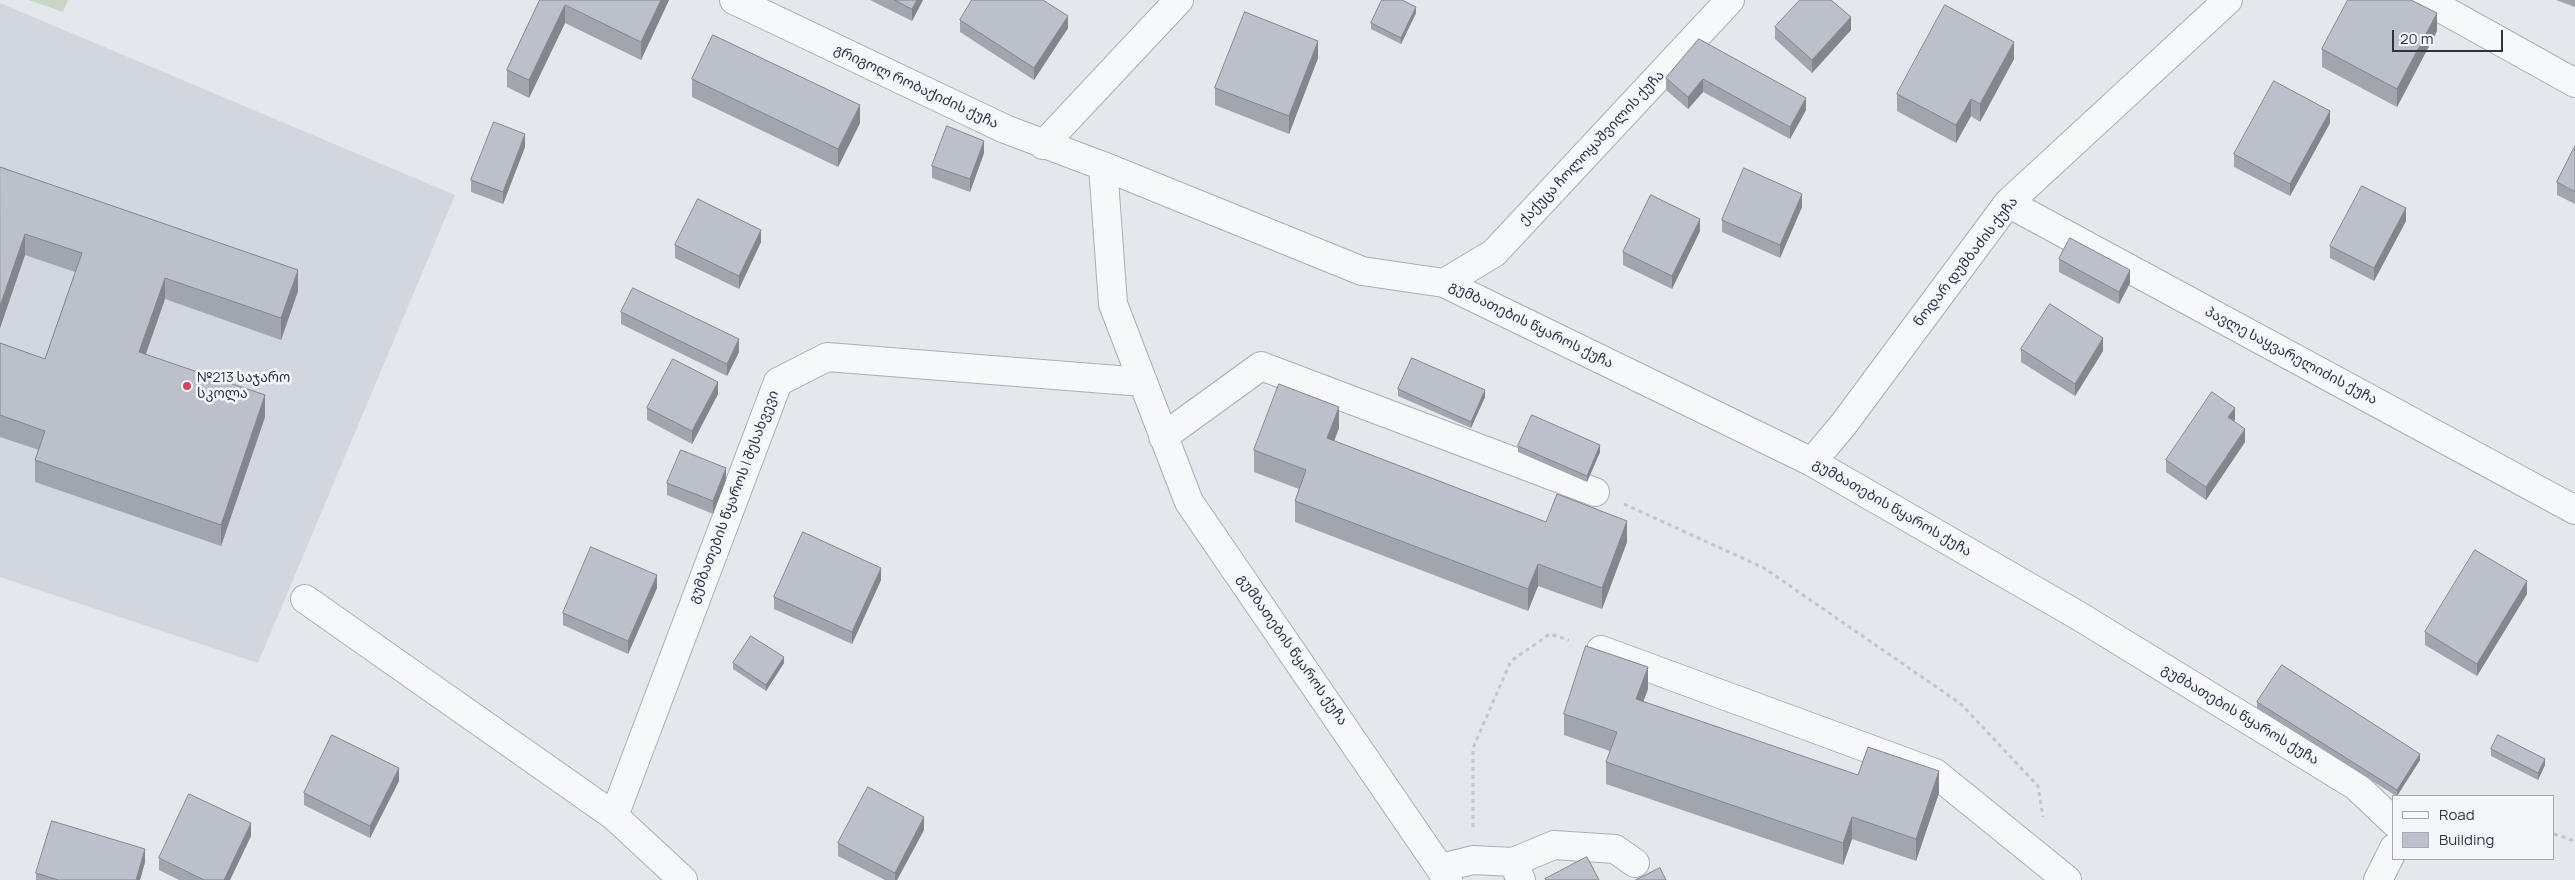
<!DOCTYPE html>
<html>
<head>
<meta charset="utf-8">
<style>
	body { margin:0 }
	#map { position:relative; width:2575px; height:880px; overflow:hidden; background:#e4e7ec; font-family:Manrope,sans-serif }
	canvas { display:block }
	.legend { position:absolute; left:2392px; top:795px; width:162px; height:65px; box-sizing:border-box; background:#f4f6f9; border:1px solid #a4a8b1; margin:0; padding:6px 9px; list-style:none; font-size:15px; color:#2b3445 }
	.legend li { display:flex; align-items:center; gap:10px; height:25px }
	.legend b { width:25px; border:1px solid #a4a8b1 }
	.scale { position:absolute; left:2392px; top:30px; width:111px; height:22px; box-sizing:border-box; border:2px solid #2b3445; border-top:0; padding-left:6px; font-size:15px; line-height:18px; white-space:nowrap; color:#2b3445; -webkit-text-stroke:4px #f4f6f9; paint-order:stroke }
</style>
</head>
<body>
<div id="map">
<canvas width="2575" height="880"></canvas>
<ul class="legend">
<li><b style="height:6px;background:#f7f8fa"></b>Road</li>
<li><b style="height:14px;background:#bbc0ca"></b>Building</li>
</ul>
<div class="scale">20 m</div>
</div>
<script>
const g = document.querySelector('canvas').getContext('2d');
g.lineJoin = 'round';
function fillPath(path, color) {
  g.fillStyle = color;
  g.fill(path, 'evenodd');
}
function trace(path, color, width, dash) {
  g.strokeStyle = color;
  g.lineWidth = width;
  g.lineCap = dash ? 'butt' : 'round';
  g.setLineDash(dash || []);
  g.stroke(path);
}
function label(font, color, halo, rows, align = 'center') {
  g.font = font + ' Manrope,"Noto Sans Georgian",sans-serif';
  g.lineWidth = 5;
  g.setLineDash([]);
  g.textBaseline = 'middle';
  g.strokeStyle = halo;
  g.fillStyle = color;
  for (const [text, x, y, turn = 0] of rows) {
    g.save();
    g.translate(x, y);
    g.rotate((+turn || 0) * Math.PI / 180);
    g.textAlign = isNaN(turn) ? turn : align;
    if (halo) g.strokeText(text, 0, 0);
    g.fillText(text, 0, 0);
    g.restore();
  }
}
fillPath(new Path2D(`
	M0 3 455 195 258 663 0 577Z`), '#d2d6de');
fillPath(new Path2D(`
	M29 0H68L63 12Z`), '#c9d6c5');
const minor = new Path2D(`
	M734 0 1005 129 1103 166 1362 271 1444 283 1812 462 2079 616 2356 786 2394 822
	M2426 0 2575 83
	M1043 145 1179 0
	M1103 166 1113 304 1189 502 1448 880
	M2008 203 2575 510
	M1444 283 1494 253 1730 0
	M1163 437 1261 366 1595 492
	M1812 462 1843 425 2008 203 2228 0
	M305 599 614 816 683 880
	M1601 650 1935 773 2067 880
	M614 816 778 382 827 357 1143 382
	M1513 862 1554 845 1615 849 1635 863
	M1441 868 1473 860 1513 862 1521 880
	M2378 880 2394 848`);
trace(minor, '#a9aeb7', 30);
trace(new Path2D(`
	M1624 504 1764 568 1961 704 2038 786 2043 817
	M1473 827V748L1511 661 1550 634 1569 640
	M2554 834 2575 841`), '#c2c5cb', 3, [4, 4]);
trace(minor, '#f7f8fa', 28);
fillPath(new Path2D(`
	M540 0H669L641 60 565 23 529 98 507 87V70Z
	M870 0H923L912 21Z
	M2556 0H2575V7Z
	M1416 13 1401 44 1371 29V23Z
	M960 20 1068 28 1034 80 960 32Z
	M1775 27 1851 30 1812 73 1775 39Z
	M2437 31 2397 107 2322 67V49Z
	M1699 39 1806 110 1790 139 1703 92 1688 109 1666 90V78Z
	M1318 58 1289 134 1215 105V88Z
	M2014 59 1980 122 1971 116 1956 143 1897 111V94Z
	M692 79 860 123 838 167 692 97Z
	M2330 123 2290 196 2234 167V154Z
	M2575 146V204L2557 195V182Z
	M525 147 503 204 471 192V180Z
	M984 153 970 192 932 178V166Z
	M0 167 298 291 281 340 165 299 146 354 265 417 221 546 35 482V460L39 450 0 437V343L45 359 75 272 25 255 0 328Z
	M1802 207 1780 258 1722 232V220Z
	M2406 221 2374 281 2330 258V246Z
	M1700 231 1672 289 1623 265V252Z
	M761 242 739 289 675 258V245Z
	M2059 259 2130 283 2119 304 2059 272Z
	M621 312 739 352 727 376 621 324Z
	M2021 349 2103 351 2075 396 2021 362Z
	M1398 389 1485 397 1471 428 1398 396Z
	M718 394 692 444 647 420V408Z
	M2235 420 2234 421 2245 442 2206 500 2166 472V460Z
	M1339 428 1334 441 1546 522 1627 542 1602 609 1538 586 1528 611 1295 522V501L1299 489 1254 472V450Z
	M1518 446 1600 452 1587 482 1518 452Z
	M726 480 713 514 667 495V483Z
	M881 580 852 644 774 609V597Z
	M657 588 628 654 563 625V613Z
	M2527 594 2477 676 2425 645V632Z
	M733 663H784L766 691 733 669Z
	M1648 689 1643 702 1858 775 1939 793 1916 861 1852 839 1843 865 1606 784V762L1610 751 1564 735V714Z
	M2257 702 2420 760 2397 796H2396L2257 708Z
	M2491 749 2545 765 2538 780 2491 756Z
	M399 781 370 838 304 805V793Z
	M924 830 897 880H885L838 856V843Z
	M251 836 230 880H179L159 870V858Z
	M145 862 140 880H36V873Z`), '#a1a5ae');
fillPath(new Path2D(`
	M661 0H669L641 60V42Z
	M917 0H923L912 21V9Z
	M565 5V23L529 98V80Z
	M1416 7V13L1401 44V38Z
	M2437 13V31L2397 107V89Z
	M1068 16V28L1034 80V68Z
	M1851 17V30L1812 73V60Z
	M1318 41V58L1289 134V116Z
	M2014 42V59L1980 122V104Z
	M1703 79V92L1688 109V97Z
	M1806 98V110L1790 139V127Z
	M1971 99V116L1956 143V125Z
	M860 105V123L838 167V149Z
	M2330 111V123L2290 196V184Z
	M525 134V147L503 204V192Z
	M984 141V153L970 192V179Z
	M1802 194V207L1780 258V245Z
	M2406 208V221L2374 281V268Z
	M1700 219V231L1672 289V276Z
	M761 230V242L739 289V276Z
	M25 234V255L0 328V306Z
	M298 270V291L281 340V318Z
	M2130 270V283L2119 304V292Z
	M165 278V299L139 373V352Z
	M2103 338V351L2075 396V384Z
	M739 339V352L727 376V364Z
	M718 382V394L692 444V431Z
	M1485 390V397L1471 428V422Z
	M265 395V417L221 546V525Z
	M1339 407V428L1327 460V438Z
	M2235 408V420L2228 430V417Z
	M2245 429V442L2206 500V487Z
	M1600 445V452L1587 482V476Z
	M726 468V480L713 514V501Z
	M1627 521V542L1602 609V588Z
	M1538 564V586L1528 611V589Z
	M881 568V580L852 644V632Z
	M657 575V588L628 654V641Z
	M2527 581V594L2477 676V664Z
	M784 657V663L766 691V685Z
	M1648 667V689L1636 721V699Z
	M2420 754V760L2397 796V790Z
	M2545 759V765L2538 780V773Z
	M399 768V781L370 838V826Z
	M1939 771V793L1916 861V839Z
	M924 817V830L897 880H895V873Z
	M1852 817V839L1843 865V843Z
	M251 823V836L230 880H224Z
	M145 849V862L140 880H136Z`), '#83868d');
const building = new Path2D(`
	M540 0H661L641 42 565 5 529 80 507 70Z
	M895 0H917L912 9Z
	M972 0H1043L1068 16 1034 68 960 20Z
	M1382 0H1402L1416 7 1401 38 1371 23Z
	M1800 0H1831L1851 17 1812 60 1775 27Z
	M2348 0H2411L2437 13 2397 89 2322 49Z
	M1945 5 2014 42 1980 104 1971 99 1956 125 1897 94Z
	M1245 12 1318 41 1289 116 1215 88Z
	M713 35 860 105 838 149 692 79Z
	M1699 39 1806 98 1790 127 1703 79 1688 97 1666 78Z
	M2274 81 2330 111 2290 184 2234 154Z
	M494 122 525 134 503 192 471 180Z
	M947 126 984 141 970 179 932 166Z
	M2575 146V192L2557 182Z
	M0 167 298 270 281 318 165 278 139 352 265 395 221 525 35 460 45 431 0 415V343L45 359 82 253 25 234 0 306Z
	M1744 168 1802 194 1780 245 1722 220Z
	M2362 186 2406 208 2374 268 2330 246Z
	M1651 195 1700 219 1672 276 1623 252Z
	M698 199 761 230 739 276 675 245Z
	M2070 238 2130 270 2119 292 2059 259Z
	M633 288 739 339 727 364 621 312Z
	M2050 304 2103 338 2075 384 2021 349Z
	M1412 358 1485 390 1471 422 1398 389Z
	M673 359 718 382 692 431 647 408Z
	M1279 384 1339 407 1327 438 1546 522 1557 494 1627 521 1602 588 1538 564 1528 589 1295 501 1306 470 1254 450Z
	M2212 392 2235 408 2228 417 2245 429 2206 487 2166 460Z
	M1532 415 1600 445 1587 476 1518 446Z
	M681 450 726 468 713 501 667 483Z
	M803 532 881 568 852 632 774 597Z
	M591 547 657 575 628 641 563 613Z
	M2475 550 2527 581 2477 664 2425 632Z
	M751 636 784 657 766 685 733 663Z
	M1586 646 1648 667 1636 699 1858 775 1868 747 1939 771 1916 839 1852 817 1843 843 1606 762 1617 732 1564 714Z
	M2282 665 2420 754 2397 790 2257 702Z
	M332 735 399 768 370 826 304 793Z
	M2498 735 2545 759 2538 773 2491 749Z
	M868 787 924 817 895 873 838 843Z
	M189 794 251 823 224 880H204L159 858Z
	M52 821 145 849 136 880H58L36 873Z
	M1587 857 1599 880H1546L1545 879Z
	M1660 868 1666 880H1636Z`);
fillPath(building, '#bbc0ca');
trace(building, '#83868d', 1);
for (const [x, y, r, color] of [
	[187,386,5,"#d1495b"]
]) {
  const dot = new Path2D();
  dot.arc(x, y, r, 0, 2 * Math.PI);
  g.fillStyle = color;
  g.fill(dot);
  trace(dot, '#f4f6f9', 2);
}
label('14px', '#2b3445', '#f4f6f9', [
	["გრიგოლ რობაქიძის ქუჩა",916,87,25],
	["ქაქუცა ჩოლოყაშვილის ქუჩა",1592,148,-47],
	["ნოდარ დუმბაძის ქუჩა",1966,262,-52],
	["გუმბათების წყაროს ქუჩა",1531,325,26],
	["პავლე საყვარელიძის ქუჩა",2291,356,28],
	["გუმბათების წყაროს I შესახვევი",734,497,-69],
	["გუმბათების წყაროს ქუჩა",1892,508,30],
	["გუმბათების წყაროს ქუჩა",1292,650,55],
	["გუმბათების წყაროს ქუჩა",2240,715,31]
]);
label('14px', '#2b3445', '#f4f6f9', [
	["№213 საჯარო",197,378],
	["სკოლა",197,394]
], 'left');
</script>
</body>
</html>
